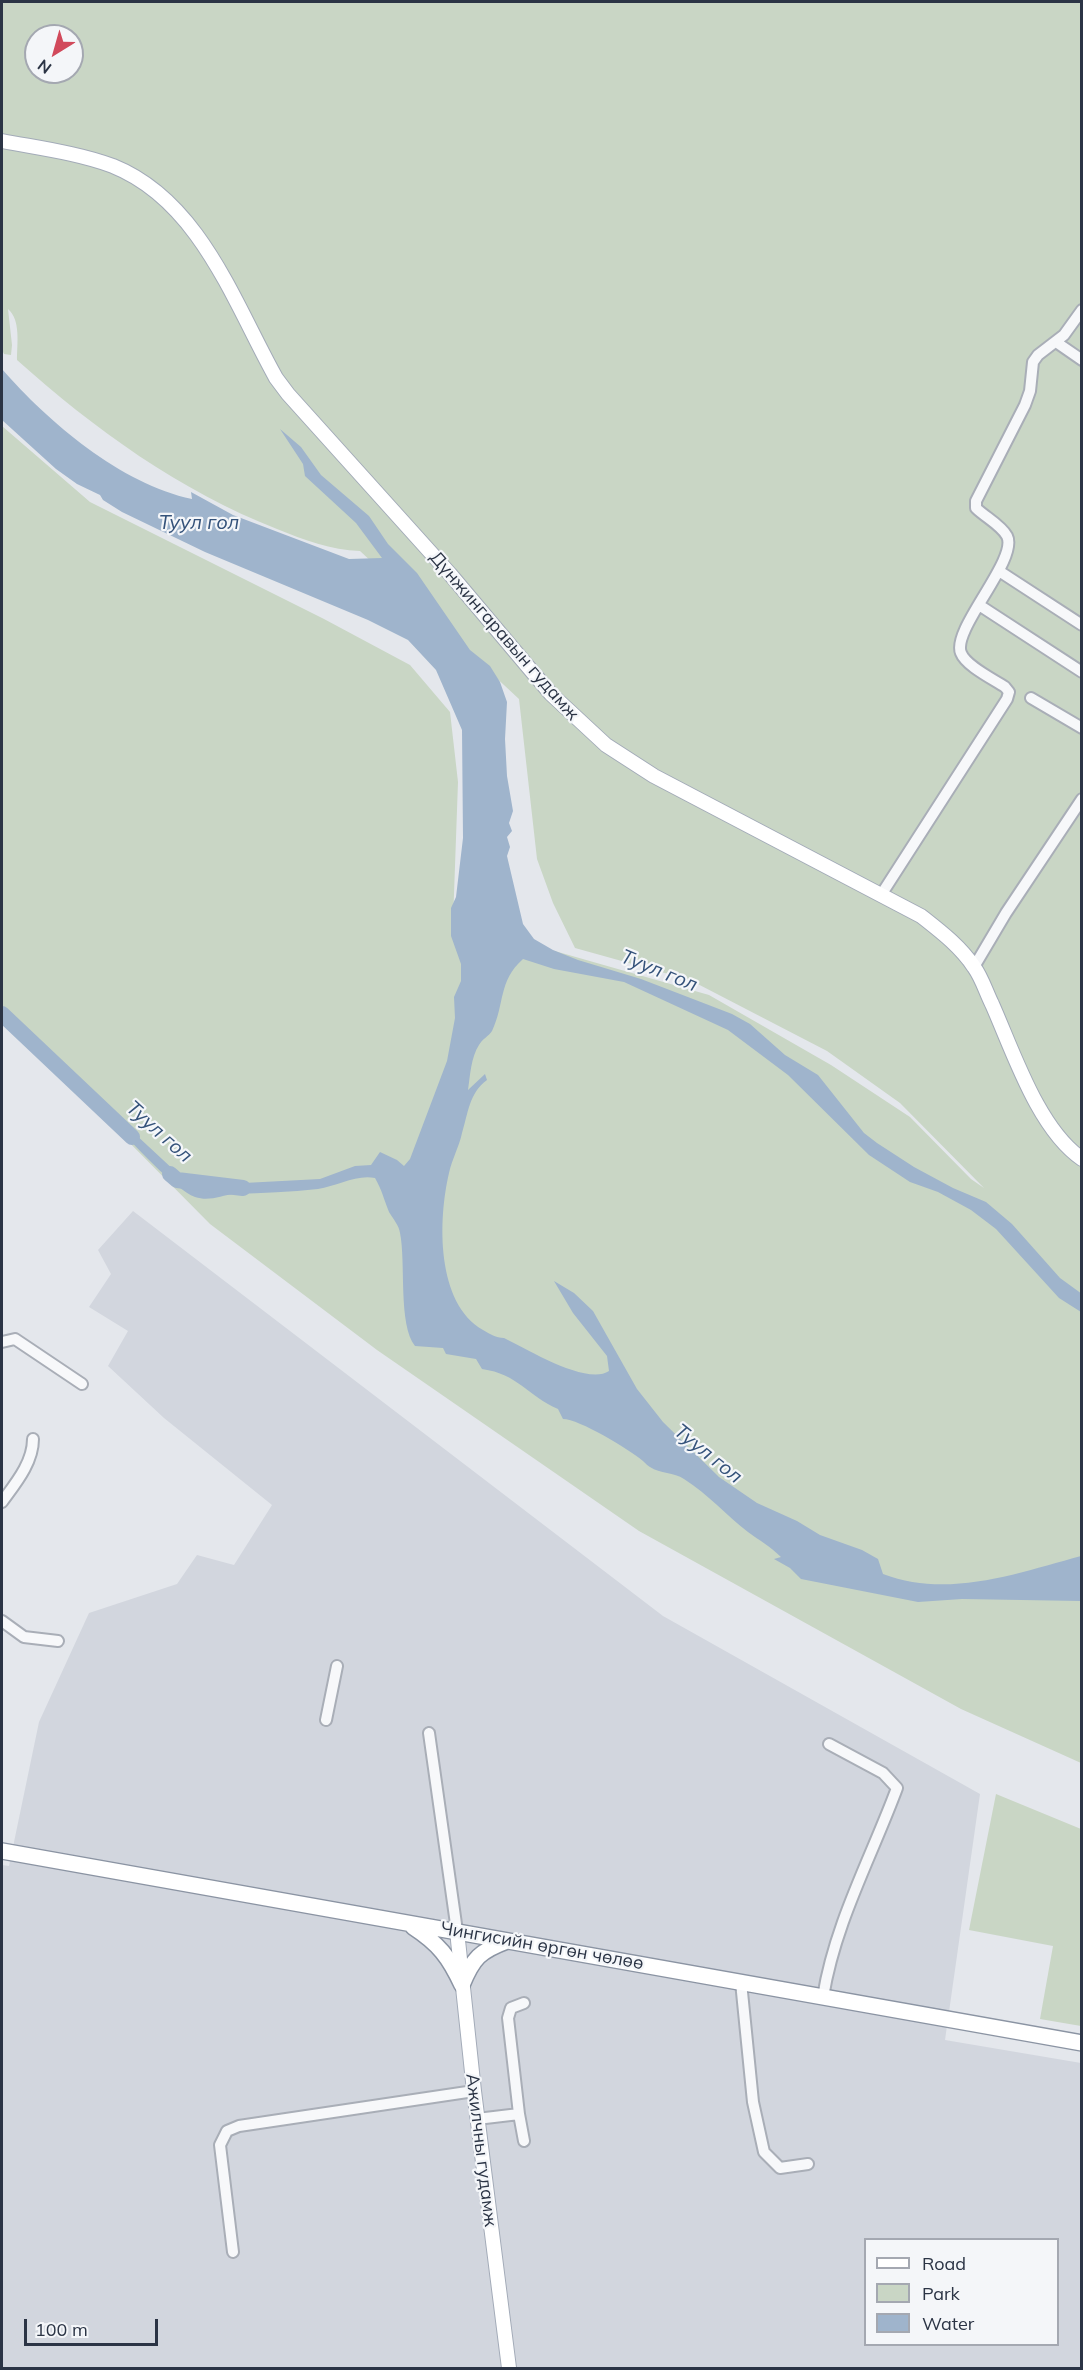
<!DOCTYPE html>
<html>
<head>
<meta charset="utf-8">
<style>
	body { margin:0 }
	#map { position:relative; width:1083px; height:2370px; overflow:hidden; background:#e4e7ec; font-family:Mulish,sans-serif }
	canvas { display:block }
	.frame { position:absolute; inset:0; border:3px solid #2b3445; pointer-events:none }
	.legend { position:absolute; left:864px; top:2238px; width:195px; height:108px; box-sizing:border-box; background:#f4f6f9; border:2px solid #a4a8b1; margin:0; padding:8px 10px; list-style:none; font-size:18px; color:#2b3445 }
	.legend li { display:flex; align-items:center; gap:12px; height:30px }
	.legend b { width:30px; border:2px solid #a4a8b1 }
	.north { position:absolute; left:24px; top:24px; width:60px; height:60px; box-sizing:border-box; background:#f4f6f9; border:2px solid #a4a8b1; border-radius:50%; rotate:217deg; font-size:16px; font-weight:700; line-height:24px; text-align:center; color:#2b3445 }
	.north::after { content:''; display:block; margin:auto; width:21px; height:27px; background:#d1495b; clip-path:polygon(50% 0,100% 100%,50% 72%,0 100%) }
	.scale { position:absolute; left:24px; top:2319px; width:134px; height:27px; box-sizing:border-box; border:3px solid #2b3445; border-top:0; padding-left:8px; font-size:18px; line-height:21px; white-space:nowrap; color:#2b3445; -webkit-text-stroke:4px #f4f6f9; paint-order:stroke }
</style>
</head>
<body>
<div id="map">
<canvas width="1083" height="2370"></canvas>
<div class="frame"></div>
<ul class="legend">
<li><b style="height:8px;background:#fff"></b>Road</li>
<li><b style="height:16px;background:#c9d6c5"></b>Park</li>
<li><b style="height:16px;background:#9fb4cc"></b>Water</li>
</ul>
<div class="north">N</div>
<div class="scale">100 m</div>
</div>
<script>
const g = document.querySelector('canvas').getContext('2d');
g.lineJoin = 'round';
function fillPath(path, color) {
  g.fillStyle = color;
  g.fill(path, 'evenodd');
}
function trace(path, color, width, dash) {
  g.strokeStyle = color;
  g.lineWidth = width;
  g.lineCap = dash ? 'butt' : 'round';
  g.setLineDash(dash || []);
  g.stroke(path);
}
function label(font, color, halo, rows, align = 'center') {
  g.font = font + ' Mulish,sans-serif';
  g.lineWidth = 4.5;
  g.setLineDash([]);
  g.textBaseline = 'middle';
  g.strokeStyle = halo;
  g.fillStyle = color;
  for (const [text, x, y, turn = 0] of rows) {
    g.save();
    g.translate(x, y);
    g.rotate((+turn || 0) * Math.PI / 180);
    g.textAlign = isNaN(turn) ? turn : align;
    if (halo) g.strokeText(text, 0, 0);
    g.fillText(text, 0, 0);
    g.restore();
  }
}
fillPath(new Path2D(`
	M133 1211 663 1616 980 1794 945 2040 1081 2063V2368H2V1865L9 1866 39 1722 89 1613 177 1584 197 1555 234 1565 272 1505 164 1418 108 1366 128 1331 89 1307 111 1274 98 1250ZM866 2240H1058V2344H866Z`), '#d2d6de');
fillPath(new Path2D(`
	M2 2H1081V1763L961 1709 639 1531 377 1350 210 1224 2 1014V426L90 502 324 619 410 665 450 712 458 782 453 922 709 995 831 1065 910 1117 971 1179 984 1188 900 1103 827 1051 690 980 575 948 553 903 537 859 519 699 360 551C331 550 304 540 277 529 180 491 94 429 17 360 17 344 21 320 8 309L12 345 11 355 4 354 2 350ZM36 36H72V72H36Z
	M996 1794 1081 1829V2026L1040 2019 1053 1946 969 1930Z`), '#c9d6c5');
fillPath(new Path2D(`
	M2 369C48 422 121 484 192 499L191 492 233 515 349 559 382 558 356 523 305 476 303 464 280 429 301 447 321 475 369 516 388 544 417 573 470 650 490 666 500 682 507 702 505 739 507 776 513 811 509 823 512 831 507 837 510 847 507 856 523 924 534 939 553 950 578 960 641 979 732 1014 750 1024 785 1055 818 1075 864 1133 877 1143 914 1167 953 1188 986 1202 1012 1224 1060 1278 1082 1294 1081 1312 1059 1298 996 1229 971 1210 938 1192 910 1182 869 1155 788 1075 728 1030 624 982 554 969 523 959C498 981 505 1004 492 1031 489 1036 482 1039 479 1045 471 1057 470 1076 468 1090L485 1074 487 1080C469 1093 468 1114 462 1133 459 1147 452 1159 449 1173 438 1220 436 1303 483 1330 490 1334 496 1338 504 1338 527 1349 587 1386 609 1371L607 1356 573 1313 554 1281 574 1293 593 1311 637 1389 663 1422 719 1477 757 1503 797 1521 820 1535 862 1550 878 1559 883 1574C948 1599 1018 1573 1081 1556V1601L962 1599 918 1602 801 1579 790 1568 774 1559 781 1557C771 1547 759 1540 748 1532 726 1515 708 1494 684 1479 674 1472 660 1474 650 1467 648 1466 644 1462 643 1461 629 1449 579 1419 563 1419L558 1409C528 1396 518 1374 482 1369L476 1359 446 1354 443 1348 415 1346C398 1325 406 1262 400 1233 399 1225 393 1219 389 1212 384 1200 382 1190 375 1178 357 1174 337 1186 318 1189 290 1192 263 1193 235 1194 221 1195 210 1202 195 1197 175 1190 131 1141 114 1124L120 1120 176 1172 198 1188 244 1183 320 1179 355 1166 371 1165 380 1152 397 1160 404 1166 410 1159 447 1061 455 1018 454 997 461 981V964L451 936V908L456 897 463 838 462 730 436 670 408 640 368 620 205 552 122 512 103 500 100 495 77 484 56 469 2 420Z`), '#9fb4cc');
trace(new Path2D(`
	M2 1014 132 1137
	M170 1174 177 1180 243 1188`), '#9fb4cc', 16);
const minor = new Path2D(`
	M1056 342 1082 360
	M999 571 1082 625
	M979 605 1082 672
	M1031 698 1082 728
	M881 895 1007 699 1009 692 1005 687C993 679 966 666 961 653 951 630 1019 559 1007 536 1001 525 985 517 976 508V501L1025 405 1030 391 1033 362 1038 355 1064 335 1082 310
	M974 967 1006 913 1082 799
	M2 1342 15 1339 82 1384
	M2 1502C15 1484 33 1463 33 1439
	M2 1621 24 1637 58 1641
	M326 1720 337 1666
	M429 1733 457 1931
	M741 1982 753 2102 764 2152 780 2168 808 2164
	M823 1997C835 1923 871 1858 897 1788L883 1773 829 1744
	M477 2119 519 2114
	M524 2141 519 2114 508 2018 511 2008 524 2003
	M233 2252 220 2145 227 2131 239 2126 474 2091`);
const major = new Path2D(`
	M2 141C38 148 78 153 113 166 200 201 234 303 276 378L288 394 450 574 551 694 606 745 654 776 921 916C940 931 960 946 974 967 982 978 986 992 992 1004 1013 1051 1038 1129 1082 1159
	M457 1931 474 2091 509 2368`);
const highway = new Path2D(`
	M2 1851 1082 2043
	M413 1927C439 1944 449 1957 462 1985
	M462 1985C473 1958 480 1951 507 1941`);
trace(minor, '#a9aeb7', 14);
trace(major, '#a3abb8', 16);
trace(highway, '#8b94a3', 18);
trace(minor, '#f7f8fa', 10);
trace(major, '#fff', 14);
trace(highway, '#fff', 15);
label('18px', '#2b3445', '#f4f6f9', [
	["Дүнжингаравын гудамж",504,636,49],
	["Чингисийн өргөн чөлөө",542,1946,10],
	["Ажилчны гудамж",481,2150,83]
]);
label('italic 20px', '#34527a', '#f4f6f9', [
	["Туул гол",199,523],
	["Туул гол",659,971,22],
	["Туул гол",159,1132,42],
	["Туул гол",708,1454,39]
]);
</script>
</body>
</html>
